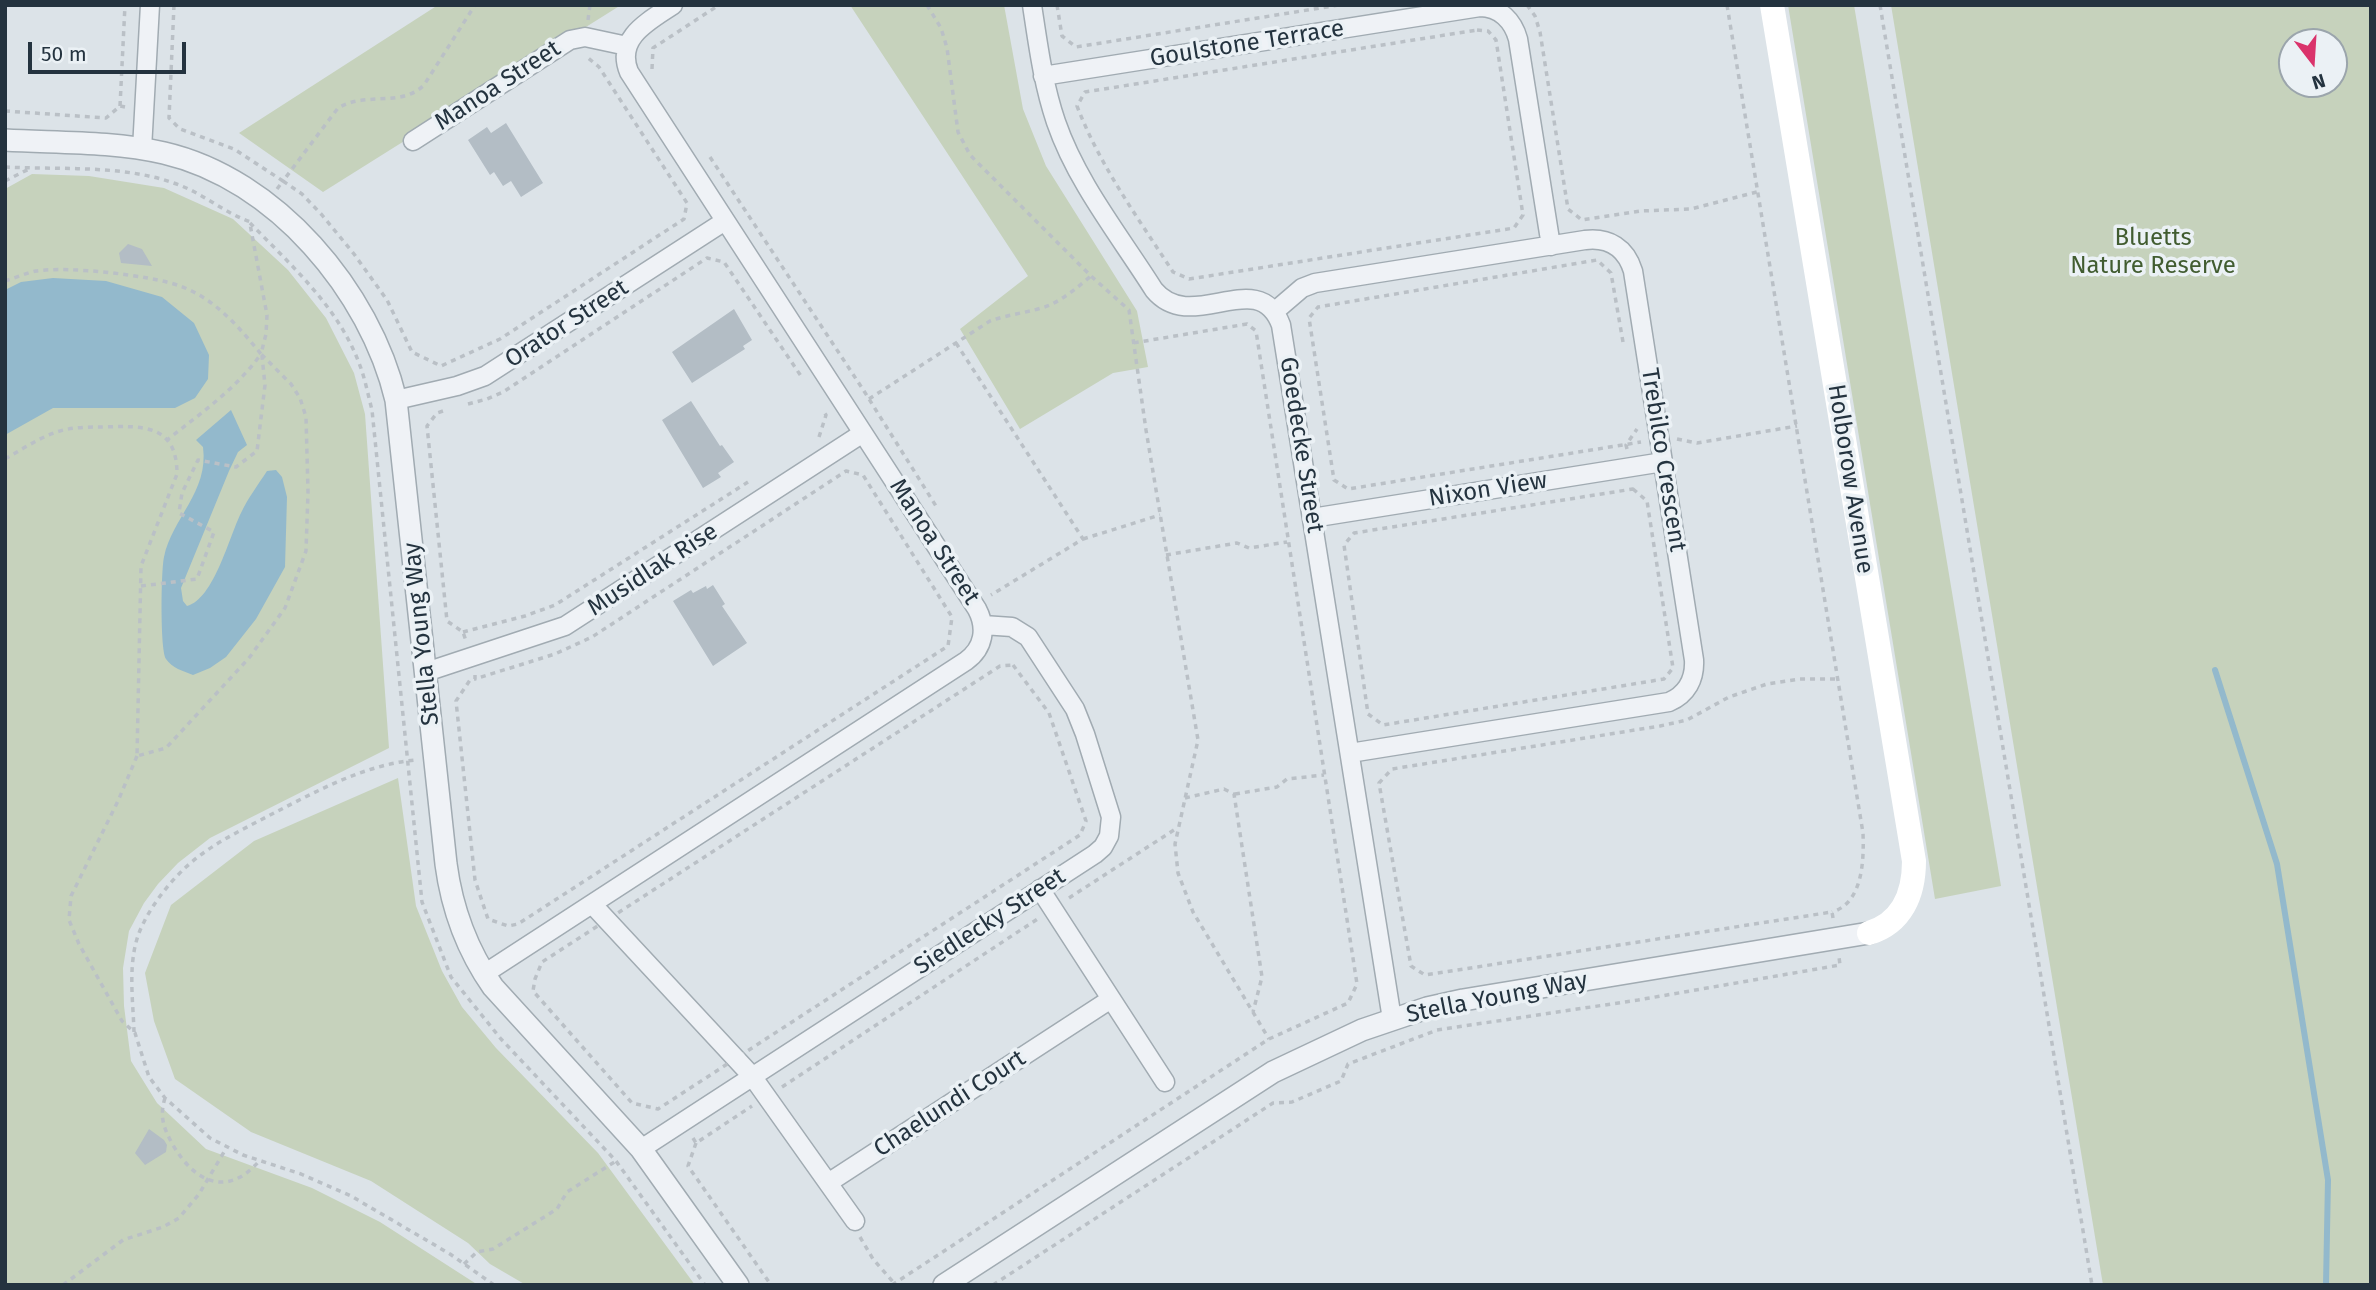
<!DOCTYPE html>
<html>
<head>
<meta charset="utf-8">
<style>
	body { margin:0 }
	#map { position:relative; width:2376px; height:1290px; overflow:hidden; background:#dce3e8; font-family:"Fira Sans",sans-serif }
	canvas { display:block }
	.frame { position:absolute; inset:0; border:7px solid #24333f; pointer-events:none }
	.north { position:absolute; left:2278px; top:28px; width:70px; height:70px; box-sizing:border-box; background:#ebf1f5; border:2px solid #9ba5ac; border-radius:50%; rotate:163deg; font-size:19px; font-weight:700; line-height:28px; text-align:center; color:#24333f }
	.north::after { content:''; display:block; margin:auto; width:24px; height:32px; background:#da336b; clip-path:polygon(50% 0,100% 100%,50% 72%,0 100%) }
	.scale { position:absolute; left:28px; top:42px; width:158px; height:32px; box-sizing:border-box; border:4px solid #24333f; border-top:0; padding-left:9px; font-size:21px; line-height:24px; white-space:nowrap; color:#24333f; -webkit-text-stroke:5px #ebf1f5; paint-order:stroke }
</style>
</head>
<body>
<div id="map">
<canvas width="2376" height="1290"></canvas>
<div class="frame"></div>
<div class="north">N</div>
<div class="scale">50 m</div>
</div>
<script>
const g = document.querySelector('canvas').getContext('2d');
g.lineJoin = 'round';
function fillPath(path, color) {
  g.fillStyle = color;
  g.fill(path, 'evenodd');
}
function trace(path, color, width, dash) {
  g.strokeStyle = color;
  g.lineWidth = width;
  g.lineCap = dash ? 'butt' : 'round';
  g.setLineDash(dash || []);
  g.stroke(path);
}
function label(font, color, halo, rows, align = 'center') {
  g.font = font + ' "Fira Sans",sans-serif';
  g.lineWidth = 7;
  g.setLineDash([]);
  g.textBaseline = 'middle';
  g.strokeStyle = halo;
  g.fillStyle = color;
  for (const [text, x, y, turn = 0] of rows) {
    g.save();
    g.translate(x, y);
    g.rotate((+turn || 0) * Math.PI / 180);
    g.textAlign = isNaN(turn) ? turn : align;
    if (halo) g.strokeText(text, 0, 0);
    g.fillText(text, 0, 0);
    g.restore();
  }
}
fillPath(new Path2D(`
	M438 5H621L323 192 239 133Z
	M850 5H1004L1023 109 1046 166 1137 311 1148 367 1113 373 1020 429 960 329 1028 276Z
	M1788 5H1854L2001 886 1935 899Z
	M1891 5H2371V1285H2103ZM2334 42V84H2292V42Z
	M32 174 89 176 164 188 233 219 288 270 326 318 354 373 365 414 389 748 210 838 178 863 158 884 144 903 129 931 123 968 124 1006 131 1061 157 1103 206 1149 312 1188 380 1222 478 1285H5V189Z
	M398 778 416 906 442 971 462 1007 496 1048 598 1153 695 1285H526L490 1264 468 1243 371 1181 251 1132 175 1079 154 1021 145 973 171 905 254 841Z`), '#c6d2bc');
fillPath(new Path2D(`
	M53 278 106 281 162 297 194 323 209 355 208 379 195 398 175 408H53L5 435V290L21 282Z
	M231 410 247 445 238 452 229 471 181 588 183 601 187 606C214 599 229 537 241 513 248 498 258 485 267 471L276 470 282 477 287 497 285 567 256 619 226 657 210 668 193 675C183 671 172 668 166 659 160 649 161 570 164 557 172 518 209 492 203 447L196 440Z`), '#93b9cc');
trace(new Path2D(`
	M2215 670 2277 864 2328 1180 2326 1285`), '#93b9cc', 6);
fillPath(new Path2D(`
	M506 123 543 183 521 197 511 181 503 186 494 172 490 175 468 140 487 127 491 133Z
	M128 244 142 249 152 266 121 263 119 253Z
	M734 309 752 340 743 346 745 349 692 383 672 352Z
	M691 401 720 446 722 445 734 462 718 473 721 477 703 488 662 420Z
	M713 585 725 604 722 606 747 643 713 666 673 601 691 590 693 593 706 586 707 589Z
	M149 1129 164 1140 167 1145 166 1152 145 1165 135 1153Z`), '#b3bdc5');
const minor = new Path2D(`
	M1032 5C1038 44 1043 84 1056 122 1077 183 1120 236 1154 290 1192 336 1258 264 1281 325L1392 1019
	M1043 76 1480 7C1500 7 1513 21 1518 39L1551 246
	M413 141 570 40 585 37 627 46
	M142 149 150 5
	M1274 312 1302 288 1315 283 1585 240C1609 237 1626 248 1633 271L1694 660C1695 679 1687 694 1669 702L1350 753
	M396 400 457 386 485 376 725 221
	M1312 518 1663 462
	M426 672 565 626 863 433
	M1040 889 1165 1082
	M592 904 752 1076 828 1183
	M484 974 966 661C984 648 987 628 977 609L629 72C615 38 649 21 673 5
	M641 1149 1095 854 1103 847 1109 836 1111 817 1085 734 1075 709 1028 637 1012 627 983 625
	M855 1221 828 1183 1111 999`);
const tertiary = new Path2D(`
	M5 140C58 143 112 141 164 153 276 179 370 291 396 400L446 864C452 909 467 950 493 987L641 1149 738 1285
	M944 1285 1273 1072 1362 1030 1427 1008 1463 1000 1869 933`);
trace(minor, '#a1abb2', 21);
trace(tertiary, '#a1abb2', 24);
trace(new Path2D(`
	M174 5 169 118 180 129 234 149 283 181 338 108C366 91 401 108 424 85L475 5
	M927 5 941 28 947 48 958 132 970 155 1091 276 1129 310 1146 430 1198 740 1175 844 1178 873 1193 912 1269 1039
	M1057 5 1062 36 1076 47 1339 5
	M1527 5 1535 16 1540 32 1568 209 1582 220 1640 211 1691 209 1757 192
	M1727 5 1863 833C1864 860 1863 903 1832 912
	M1880 5 2092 1285
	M588 20 590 5
	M1477 30 1488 31 1496 40 1523 215 1514 228 1189 279 1173 272C1138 218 1100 166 1077 106L1085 92Z
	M652 69 653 48 719 5
	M120 106 125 5
	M5 111 106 118 120 106 125 107
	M710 157 864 391 936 506
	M5 167C62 170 125 164 179 185 204 194 226 214 251 222
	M5 181 29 169
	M277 189 283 181 302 194 322 215 354 254 387 300 412 352 441 366 500 339 684 219 687 203 599 67 587 57
	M250 223C291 265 338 307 359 363 365 378 368 395 372 410L422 902 451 977 501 1039 616 1161 705 1285
	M5 281C15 278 26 273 36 271 67 266 150 275 180 286 214 298 239 327 261 354L266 334 267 315 250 224
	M1623 342 1611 273 1597 260 1318 307 1309 318 1334 480 1348 489 1641 442
	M956 343 1083 539 991 595
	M869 399 990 321C1009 314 1033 312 1050 305 1065 298 1078 287 1091 276
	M468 404 487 399 503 392 707 258 724 262 803 379
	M443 411 437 413 427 426 447 621 463 632 466 641
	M819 437 826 415 824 412
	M1677 439 1697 443 1797 426
	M1627 449 1626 445 1637 429
	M5 459C21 450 37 439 54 433 69 427 87 427 103 427 141 426 177 423 177 474L141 566 137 756 166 748 249 658 285 608 306 551 308 492 306 417 300 398 291 384 261 354C236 389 201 413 167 440
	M1633 489 1647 501 1673 668 1664 679 1383 725 1368 714 1344 545 1354 533Z
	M1083 539 1160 515
	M1166 555 1237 543 1249 548 1287 542
	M141 586 197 579 214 532 179 513 182 493 198 460 236 467 257 451 265 385 262 356
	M463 632 525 616 555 605 748 482
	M1013 665 1049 713 1086 821 1080 835 658 1109 632 1103 533 991 535 979 542 962 1000 666Z
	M475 675V679L470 680 456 701 475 880 488 919 508 926 518 924 948 646 952 617 863 475 846 471 592 637 555 654 475 679
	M137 756 118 801 71 896 69 920 79 944 122 1021 135 1033 149 1077 165 1098 210 1138 243 1155 301 1174 351 1196 450 1254 494 1285
	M1235 794 1277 787 1287 779 1324 775
	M1185 798 1224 789 1234 794 1262 977 1253 1012
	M1069 898 1177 828
	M1833 918 1832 912 1425 975 1411 966 1379 783 1392 769 1660 726 1687 720 1729 697 1767 684 1800 679H1838
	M134 1032C133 996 126 955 144 922 154 902 170 882 186 867 211 844 242 830 272 814 317 791 364 765 415 760
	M782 1087 1039 918
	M165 1098C159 1117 164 1129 173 1145 195 1183 228 1198 260 1160
	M693 1138 696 1143 752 1106
	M696 1143 688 1166 771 1285
	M860 1237 873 1259 894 1283
	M464 1264 477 1252 493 1249 557 1209 567 1192 616 1161
	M63 1285 123 1240 163 1227 179 1218 199 1194 227 1147
	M892 1285 1269 1039 1348 1003 1357 984 1256 331 1247 324 1133 343
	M993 1285 1273 1103 1292 1102 1341 1081 1348 1064 1437 1030 1638 1000 1840 965 1839 957`), '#bac0c6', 3.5, [5, 5]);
trace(minor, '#eff2f6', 18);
trace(tertiary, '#eff2f6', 21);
trace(new Path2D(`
	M1772 5 1914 861C1914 894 1902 923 1869 933`), '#fff', 24);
label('24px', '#24333f', '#ebf1f5', [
	["Goulstone Terrace",1247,44,-9],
	["Manoa Street",498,86,-33],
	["Orator Street",567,324,-33],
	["Goedecke Street",1301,445,81],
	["Trebilco Crescent",1663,460,81],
	["Holborow Avenue",1850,479,81],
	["Nixon View",1488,490,-9],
	["Manoa Street",934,542,57],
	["Musidlak Rise",653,570,-33],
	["Stella Young Way",422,634,-96],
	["Siedlecky Street",990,922,-33],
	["Stella Young Way",1497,998,-11],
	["Chaelundi Court",950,1104,-33]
]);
label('24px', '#415c30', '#ebf1f5', [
	["Bluetts",2153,238],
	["Nature Reserve",2153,266]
]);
</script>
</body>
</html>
